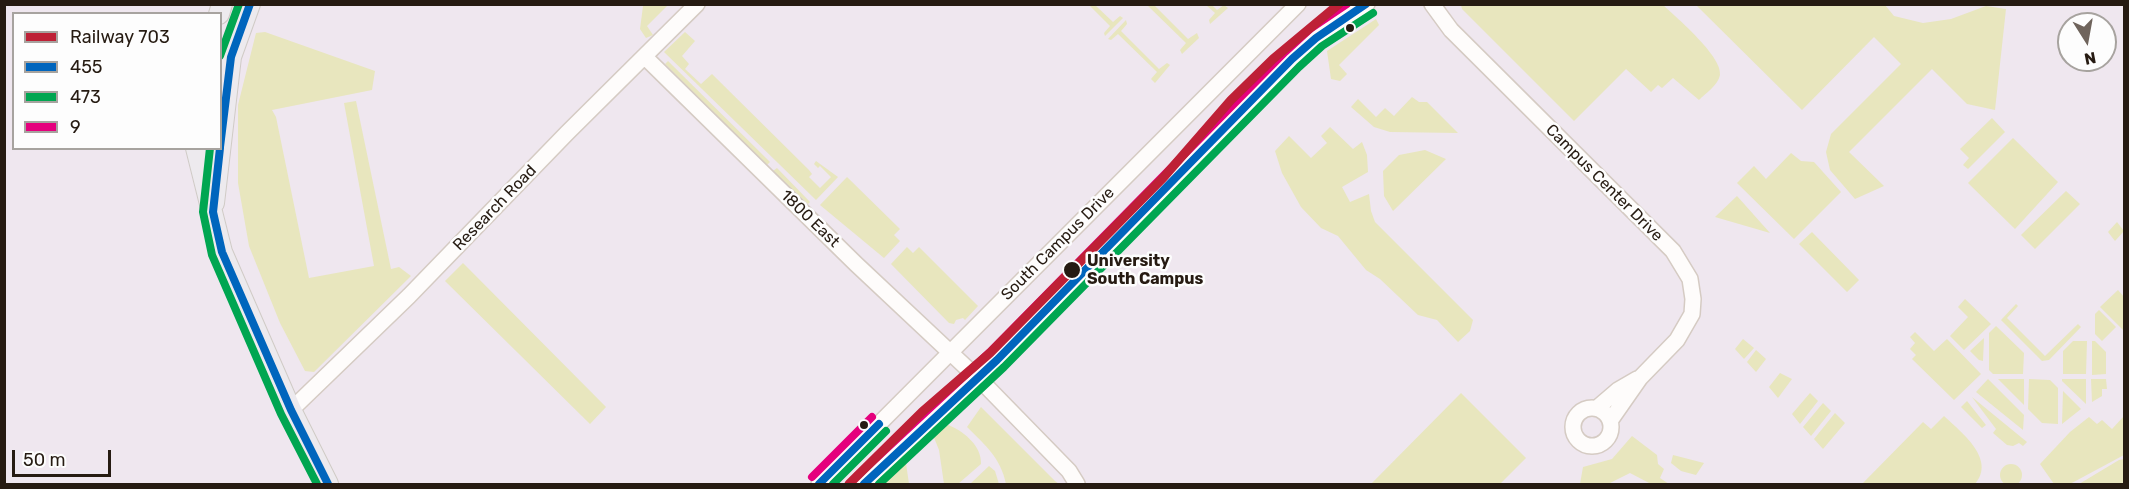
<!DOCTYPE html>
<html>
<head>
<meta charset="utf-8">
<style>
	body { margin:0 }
	#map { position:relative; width:2129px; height:489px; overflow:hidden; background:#f7ede5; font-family:Rubik,sans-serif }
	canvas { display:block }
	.frame { position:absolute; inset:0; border:6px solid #261b12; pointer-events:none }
	.legend { position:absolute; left:12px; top:12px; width:210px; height:138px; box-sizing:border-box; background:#fdfdfd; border:2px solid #a7a39f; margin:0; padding:8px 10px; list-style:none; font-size:18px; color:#261b12 }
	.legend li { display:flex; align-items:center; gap:12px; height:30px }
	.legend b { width:30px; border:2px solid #a7a39f }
	.north { position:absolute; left:2057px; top:12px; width:60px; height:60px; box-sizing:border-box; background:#fdfdfd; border:2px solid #a7a39f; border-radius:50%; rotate:169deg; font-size:16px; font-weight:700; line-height:24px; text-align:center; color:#261b12 }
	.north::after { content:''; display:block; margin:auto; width:21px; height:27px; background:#6f645c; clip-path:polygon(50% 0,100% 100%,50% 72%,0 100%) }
	.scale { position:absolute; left:12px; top:450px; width:99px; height:27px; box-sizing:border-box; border:3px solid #261b12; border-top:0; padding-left:8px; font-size:18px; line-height:21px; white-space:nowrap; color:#261b12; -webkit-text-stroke:4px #fdfdfd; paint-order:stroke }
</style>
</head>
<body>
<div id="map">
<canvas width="2129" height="489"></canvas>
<div class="frame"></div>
<ul class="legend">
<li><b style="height:8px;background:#be2036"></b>Railway 703</li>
<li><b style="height:8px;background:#0065bd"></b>455</li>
<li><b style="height:8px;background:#00a651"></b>473</li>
<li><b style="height:8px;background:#e5007d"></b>9</li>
</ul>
<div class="north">N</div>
<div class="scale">50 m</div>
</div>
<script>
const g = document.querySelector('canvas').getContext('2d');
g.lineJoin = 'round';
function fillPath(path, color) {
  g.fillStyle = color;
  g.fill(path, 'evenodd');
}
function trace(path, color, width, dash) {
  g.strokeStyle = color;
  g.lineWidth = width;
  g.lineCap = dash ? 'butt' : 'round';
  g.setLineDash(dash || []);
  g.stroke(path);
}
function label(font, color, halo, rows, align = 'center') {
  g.font = font + ' Rubik,sans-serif';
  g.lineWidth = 5;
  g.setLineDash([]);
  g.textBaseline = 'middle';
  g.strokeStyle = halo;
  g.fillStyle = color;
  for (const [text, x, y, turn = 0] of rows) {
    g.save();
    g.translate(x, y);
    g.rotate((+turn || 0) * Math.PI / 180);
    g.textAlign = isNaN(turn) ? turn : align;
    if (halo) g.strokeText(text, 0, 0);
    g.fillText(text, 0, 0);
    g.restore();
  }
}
fillPath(new Path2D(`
	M5 5H2124V484H5ZM14 14H220V148H14ZM2069 24H2105V60H2069Z`), '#efe7ef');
fillPath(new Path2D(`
	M668 5 647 26 653 35 646 38 640 29 643 6Z
	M1089 5H1095L1113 22 1120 16 1123 18 1105 36 1104 33 1110 26Z
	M1147 5H1154L1188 39 1197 33 1199 38 1182 54 1180 50 1186 43Z
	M1206 5H1212L1217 10 1224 5 1228 8 1210 24 1209 20 1215 13Z
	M1461 5H1663C1677 18 1723 57 1720 75 1718 85 1706 93 1699 100L1673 78 1662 88 1658 85 1651 92 1626 69 1574 121 1462 9Z
	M1696 5H1885L1894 16 1923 23 1951 19 1986 6 2006 9 1995 110 1967 104 1932 69 1849 152 1884 186 1855 199 1830 170 1826 152 1831 134 1901 64 1874 37 1802 110Z
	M1376 19 1379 25 1339 65 1347 74 1340 81 1331 79 1327 51Z
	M1126 20 1127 24 1121 31 1159 69 1167 63 1170 65 1155 83 1151 79 1157 72 1118 34 1111 40 1108 39Z
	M265 32 375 71 372 90 272 110 276 117 309 278 374 266 344 103 356 101 391 269 399 267 411 276 314 372 305 371 280 323 249 246 238 183V105L256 33Z
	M685 32 695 41 682 56 689 64 685 69 701 84 712 74 809 170 812 174 809 177 820 188 831 177 820 166 818 168 814 164 816 161 838 177 816 200 664 52Z
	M668 61 770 162 767 165 665 64Z
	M1412 97 1419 102H1427L1458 133 1390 132 1374 127 1351 107 1358 99 1376 117 1385 108 1394 116Z
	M1992 118 2005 132 1968 169 1963 165 1969 158 1960 149Z
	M1330 127 1353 149 1362 142 1367 155 1368 172 1342 187 1350 202 1369 194 1371 211 1375 222 1473 320 1470 331 1458 342 1437 320 1418 315 1380 279 1366 270 1338 236 1321 228 1301 207 1282 173 1275 151 1289 136 1311 158 1327 143 1321 136Z
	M2013 138 2058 182 2015 229 1968 183Z
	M1425 150 1446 159 1393 211 1384 196 1383 171 1399 155Z
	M1791 153 1801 161 1814 162 1841 192 1794 239 1737 183 1754 166 1766 179Z
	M777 168 810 202 808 204 773 171Z
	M847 177 900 229 894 235 900 241 884 258 820 205Z
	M2066 191 2080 204 2035 249 2021 235Z
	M1737 196 1770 233 1715 217Z
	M2117 222 2124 231 2115 241 2108 232Z
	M1812 232 1859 280 1847 292 1799 244Z
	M907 247 913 253 919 247 978 306 965 320 963 318 956 320 954 324 949 323 891 264Z
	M463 263 606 407 590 424 445 281Z
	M2118 290 2124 297V331L2100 307Z
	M1965 299 1991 324 1964 350 1950 336 1968 317 1958 307Z
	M2016 304 2018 306 2007 318 2045 356 2078 324 2081 327 2049 360 2042 361 2001 320Z
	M2099 310 2116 327 2102 341 2095 334V314Z
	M1996 326 2024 353 2023 374H1993L1989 370V333Z
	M1915 332 1934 351 1947 339 1981 374 1954 400 1912 359 1916 355 1910 349 1915 343 1910 337Z
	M1984 338 1983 361 1979 360 1970 351Z
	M1743 339 1754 348 1744 359 1735 349Z
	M2073 341H2087L2086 374H2063V351Z
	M2092 341H2095L2106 352V374L2092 375Z
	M1756 350 1766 359 1756 372 1747 362Z
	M1780 373 1792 379 1778 398 1769 387Z
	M1988 379 2024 415 2023 430 1976 392Z
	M1998 379H2024V405Z
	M2029 379 2050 380 2058 388V424L2042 423 2028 409Z
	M2062 379H2086V404L2062 381Z
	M2091 379H2106L2107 389H2102V396L2092 402Z
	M2063 391 2081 409 2062 424Z
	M1461 393 1526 458 1500 484H1371Z
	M1810 393 1818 401 1800 424 1792 414Z
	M1972 397 2027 442 2023 446 2019 443 2013 446 2007 445 1993 433 1996 429Z
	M1967 401 1986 425 1982 428 1961 407Z
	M1823 403 1831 411 1811 436 1803 427Z
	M981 407 1055 481 1059 484H1006C1001 458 985 445 967 427Z
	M1835 413 1845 423 1823 449 1814 439Z
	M1944 416C1960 431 1997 459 1975 484H1862L1923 422 1931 429Z
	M2124 416V455L2070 484H2054L2040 464 2070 432 2089 417 2097 424 2102 420 2112 429Z
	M946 424C962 430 982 445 981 464L958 484H944L939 450 933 435Z
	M1632 436 1657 455 1658 464 1664 469 1660 478 1669 484H1651L1630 473 1608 484H1580L1583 467 1612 459Z
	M1673 455 1704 463 1696 475 1681 471 1671 463Z
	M2124 459V484H2079L2119 460Z
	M906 463 909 484H883L900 465Z
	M2000 475a11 11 0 1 1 22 0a11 11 0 1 1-22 0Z
	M989 466 995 471 999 484H970Z`), '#e8e6be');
const minor = new Path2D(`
	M1432 4 1451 30 1673 251 1690 279 1693 299 1692 314 1677 340 1640 378 1610 421
	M646 58 856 264 987 387 1069 471 1077 484
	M1573 427a19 19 0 1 1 38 0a19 19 0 1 1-38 0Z
	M1597 408 1618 390 1637 379
	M291 410 409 296 567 133 697 4
	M819 484 1298 4
	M864 484 958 394 997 360 1292 59 1316 38 1367 4`);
const major = new Path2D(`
	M219 14 222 4
	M196 148 222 252 291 410 328 484
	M214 203 231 57 250 4`);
trace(minor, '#d5cbc3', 18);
trace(major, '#d0cbc6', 22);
trace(minor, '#fefcfb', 15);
trace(major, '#edeaee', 20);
trace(new Path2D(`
	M220 147 231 57 250 4
	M220 148 213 212 222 252 291 410 328 484
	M819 484 879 424
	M864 484 997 360 1292 59 1316 38 1366 4`), '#0065bd', 8);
trace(new Path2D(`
	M220 56 239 4
	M210 148 203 212 212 255 281 414 317 484
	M833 484 886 431
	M879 484 1004 367 1299 67 1322 46 1373 13`), '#00a651', 8);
trace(new Path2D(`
	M857 476 990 352 1285 52 1310 29 1347 4
	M812 477 872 417`), '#e5007d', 8);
trace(new Path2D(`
	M849 484 922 412 990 353 1163 178 1231 100 1273 59 1339 4`), '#be2036', 9);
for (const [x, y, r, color] of [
	[1350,28,5,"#261b12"],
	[1072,270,9,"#261b12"],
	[864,425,5,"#261b12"]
]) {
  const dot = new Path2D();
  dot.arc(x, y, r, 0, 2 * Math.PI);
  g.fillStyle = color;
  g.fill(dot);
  trace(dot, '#fdfdfd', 2);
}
label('16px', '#261b12', '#fdfdfd', [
	["Campus Center Drive",1604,183,45],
	["Research Road",495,208,-46],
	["1800 East",810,219,44],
	["South Campus Drive",1058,244,-45]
]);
label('bold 16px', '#261b12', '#fdfdfd', [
	["University",1087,261],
	["South Campus",1087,279]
], 'left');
</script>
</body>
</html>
